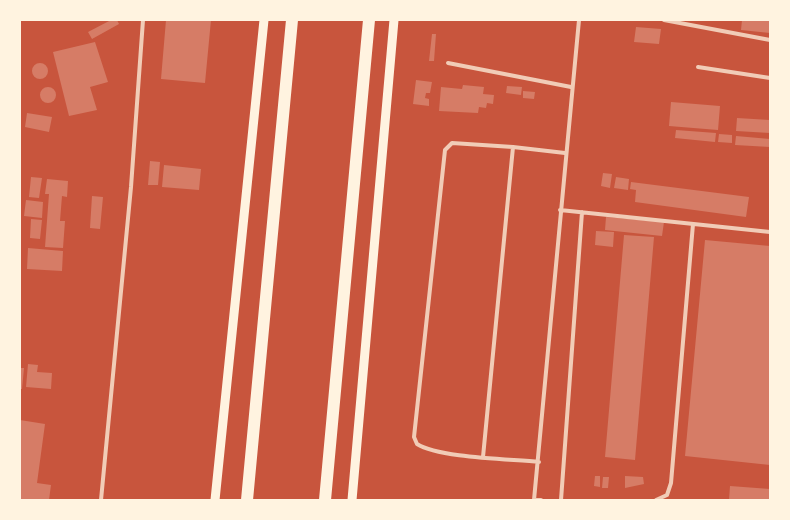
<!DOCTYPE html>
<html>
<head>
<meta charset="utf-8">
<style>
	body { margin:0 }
	#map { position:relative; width:790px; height:520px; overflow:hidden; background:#c8553d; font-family:Montserrat,sans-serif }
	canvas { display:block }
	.frame { position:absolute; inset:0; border:21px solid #fff3e0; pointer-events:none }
</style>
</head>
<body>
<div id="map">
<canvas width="790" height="520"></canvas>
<div class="frame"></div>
</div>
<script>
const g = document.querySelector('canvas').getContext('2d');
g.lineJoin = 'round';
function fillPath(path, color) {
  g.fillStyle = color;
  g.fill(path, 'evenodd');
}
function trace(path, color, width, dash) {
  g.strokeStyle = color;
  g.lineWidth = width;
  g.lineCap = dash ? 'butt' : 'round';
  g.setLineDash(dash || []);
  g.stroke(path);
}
fillPath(new Path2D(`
	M111 20H117L119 24 92 39 88 32Z
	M166 20H211L205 83 161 79Z
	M742 20H770V33L741 30Z
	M636 27 661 29 659 44 634 42Z
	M432 34H436L434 61H429Z
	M95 42 108 82 90 87 97 110 69 116 53 52Z
	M32 71a8 8 0 1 1 16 0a8 8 0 1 1-16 0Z
	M416 80 432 82 430 93H426L425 98 429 99V106L413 104Z
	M463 85 484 87 483 94 494 95 493 104 487 103 486 108 479 107 478 113 439 111 441 87 462 89Z
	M507 86 522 87 521 95 506 93Z
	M40 95a8 8 0 1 1 16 0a8 8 0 1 1-16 0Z
	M523 91 535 92 534 99 523 98Z
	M671 102 720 106 718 130 669 126Z
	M27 113 52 117 49 132 25 127Z
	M737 118 770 120V133L736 131Z
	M676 130 716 133 715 142 675 138Z
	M719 134 732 135V143L718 142Z
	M736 136 770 139V147L735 145Z
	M150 161 160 162 158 185H148Z
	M164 165 201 169 199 190 162 187Z
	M603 173 612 174 610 188 601 186Z
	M31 177 42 178 39 198 29 197Z
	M616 177 629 179 628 190 614 188Z
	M47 179 68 181 67 197 62 196 60 221H65L63 248 45 247 49 194H45Z
	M631 182 749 197 746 217 635 202 636 190 630 189Z
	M92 196 103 197 100 229 90 228Z
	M26 200 43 202 42 218 24 216Z
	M606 217 664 222 662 236 605 230Z
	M31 219 42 220 40 239 30 238Z
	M596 231 614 232 613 247 595 245Z
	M624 235 654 237 635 460 605 457Z
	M705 240 770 246V465L685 456Z
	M28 248 63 251 62 271 27 269Z
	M28 364 38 365 37 372 52 373 51 389 26 387Z
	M20 368H24L22 389H20Z
	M20 420 45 424 37 483 51 485 49 500H20Z
	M595 476H600V487L594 486Z
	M625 476 643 477 644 484 625 488Z
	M603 477H609L608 488H602Z
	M730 486 770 489V500H729Z`), '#d67c66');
trace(new Path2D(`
	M664 20 770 40
	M448 63 571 87
	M698 67 770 78
	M513 147 565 153
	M560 210 770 232
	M483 457 513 147 452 143 445 150 414 437 417 444C439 458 510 459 539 462
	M101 500 131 187 143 20
	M534 500 579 20
	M534 500H541
	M561 500 582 212
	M656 500 667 495 671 483 693 224`), '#f1ccb7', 4);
trace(new Path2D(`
	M215 500 264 20
	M352 500 394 20`), '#fff3e0', 9);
trace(new Path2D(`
	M247 500 292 20
	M325 500 369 20`), '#fff3e0', 12);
</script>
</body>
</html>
